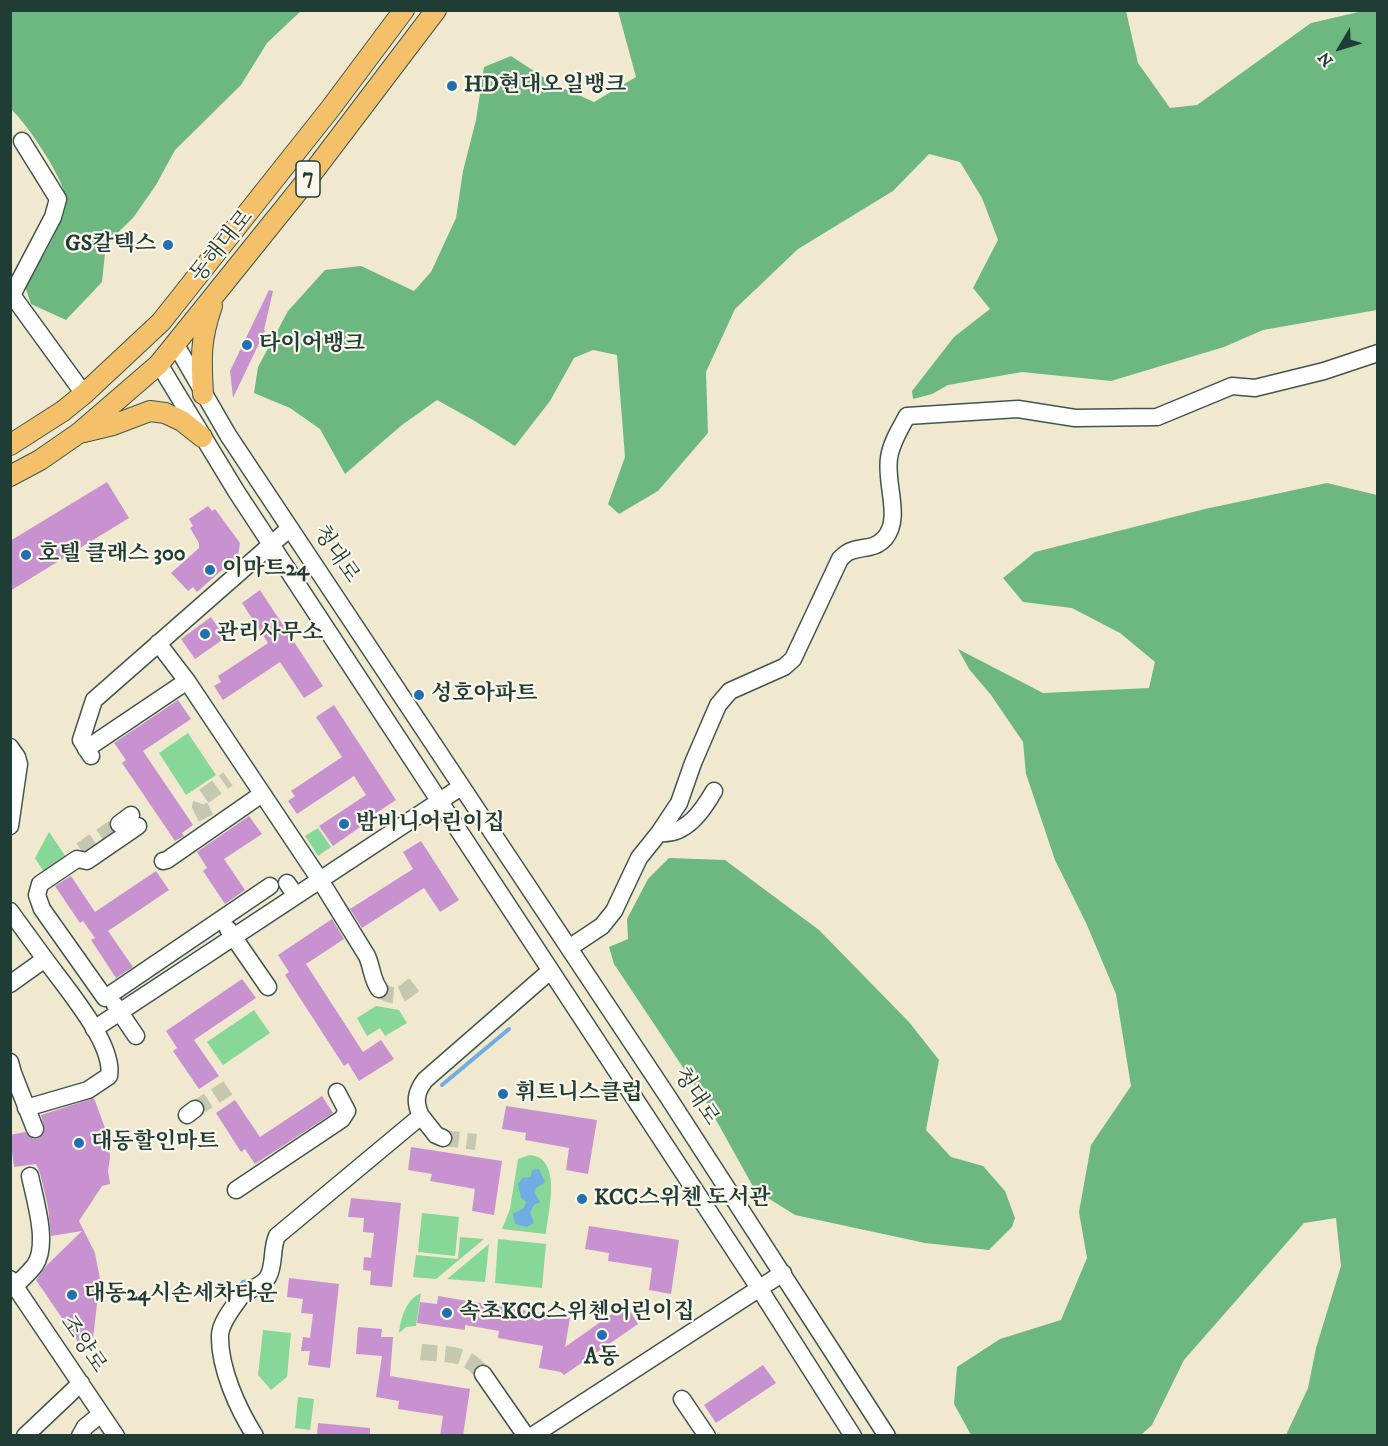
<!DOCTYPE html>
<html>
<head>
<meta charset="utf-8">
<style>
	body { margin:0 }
	#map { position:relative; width:1388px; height:1446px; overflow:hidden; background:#f0e9cf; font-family:"IM FELL DW Pica",serif }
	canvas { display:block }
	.frame { position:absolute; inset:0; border:12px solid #1f3d34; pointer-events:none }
	.north { position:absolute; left:1310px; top:18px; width:60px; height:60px; -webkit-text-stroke:4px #fbf7ec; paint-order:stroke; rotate:232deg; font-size:16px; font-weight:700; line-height:24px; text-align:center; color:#1f3d34 }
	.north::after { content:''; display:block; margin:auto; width:21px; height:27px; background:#1f3d34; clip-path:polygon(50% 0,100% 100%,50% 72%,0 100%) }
</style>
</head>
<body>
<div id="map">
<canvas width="1388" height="1446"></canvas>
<div class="frame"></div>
<div class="north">N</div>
</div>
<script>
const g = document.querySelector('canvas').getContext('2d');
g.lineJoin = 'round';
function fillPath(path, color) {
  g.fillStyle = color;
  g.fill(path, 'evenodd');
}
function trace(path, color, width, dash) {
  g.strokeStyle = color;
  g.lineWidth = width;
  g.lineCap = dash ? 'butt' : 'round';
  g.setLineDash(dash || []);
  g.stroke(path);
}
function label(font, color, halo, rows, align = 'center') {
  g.font = font + ' "IM FELL DW Pica","Noto Serif KR",serif';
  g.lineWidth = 4.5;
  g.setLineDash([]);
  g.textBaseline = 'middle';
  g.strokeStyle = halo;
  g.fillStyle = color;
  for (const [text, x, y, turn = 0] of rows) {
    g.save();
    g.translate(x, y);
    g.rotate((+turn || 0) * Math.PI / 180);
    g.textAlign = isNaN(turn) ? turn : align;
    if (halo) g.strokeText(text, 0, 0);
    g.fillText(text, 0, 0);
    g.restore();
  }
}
fillPath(new Path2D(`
	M188 733 216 775 186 795 159 753Z
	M318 828 331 847 318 856 305 836Z
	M49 832 66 857 44 872 35 858Z
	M376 1006 399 1010 407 1023 385 1036 380 1028 367 1036 357 1018Z
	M254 1010 270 1033 223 1065 207 1042Z
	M530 1155C563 1158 548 1212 546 1234L502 1229 510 1209 518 1159Z
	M422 1213 459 1217 455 1256 418 1252Z
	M460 1237 484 1239 436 1279 413 1277 416 1255 458 1259Z
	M498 1239 546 1244 542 1288 495 1283Z
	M489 1244 485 1282 447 1279Z
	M421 1293 416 1326 406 1327 399 1333C401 1317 406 1300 421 1293Z
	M263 1330 291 1333 287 1377 271 1390 258 1375Z
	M298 1397 314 1399 310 1430 295 1428Z`), '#86d798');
fillPath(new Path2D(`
	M12 11H301L267 43 241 85 175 150 156 185 133 218 106 244 102 282 66 320 31 304 25 286C35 270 69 216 66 199 63 177 27 124 11 109Z
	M618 11H1126L1138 63 1170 108 1197 105 1311 23 1363 11H1377V310L1263 330 1224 347 1111 381 1022 372 948 385 932 394 913 399 912 391 954 337 990 309 973 288 998 240 982 198 960 162 929 154 893 191 798 249 735 309 706 372 708 433 658 491 619 514 608 504 625 457 617 355 593 350 574 358 550 401 515 446 473 420 437 400 402 425 345 474 320 429 290 408 254 393 258 367 288 311 325 270 361 266 414 291 431 272 456 218 463 171 476 120 484 67 511 56 554 84 594 102 636 77Z
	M1327 483 1377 495V1435H1286L1308 1388 1316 1348 1341 1266 1336 1218 1304 1223 1184 1360 1152 1425 1141 1435H971L954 1404 957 1367 1000 1339 1061 1320 1087 1258 1079 1212 1091 1145 1131 1086 1116 994 1087 925 1055 860 1026 774 1023 742 991 695 969 669 958 649 1043 693 1149 688 1155 662 1120 633 1072 608 1023 602 1003 578 1035 552 1205 509Z
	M669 858 725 860 819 930 909 1022 939 1060 926 1130 951 1157 983 1166 1005 1191 1015 1218 1012 1227 989 1250 925 1243 795 1215 755 1190 706 1102 614 964 609 947 628 939 627 919 648 879Z`), '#6cb880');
fillPath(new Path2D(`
	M539 1169 545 1182 536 1188 535 1193 540 1202 534 1205 530 1212 534 1223 527 1227 515 1224 513 1214 524 1208 526 1202 521 1198 518 1184 522 1178 531 1177 532 1170Z`), '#71ace2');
trace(new Path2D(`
	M442 1085 509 1029
	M234 1294 243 1282 253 1281`), '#71ace2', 4);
fillPath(new Path2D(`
	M269 290 273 291 264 330 265 331 233 398 230 371Z
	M107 482 129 518 10 591V541Z
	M208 506 212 511 215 509 240 543 238 556 197 592 193 587 188 591 171 573 199 548V543L190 528 193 526 189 519Z
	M260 590 323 686 304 698 280 662 223 700 214 686 221 682 218 676 268 643 242 603Z
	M211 617 225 638 195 659 181 639Z
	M178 700 191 719 143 751 193 825 182 833 184 836 175 841 122 763 126 760 114 743Z
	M334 705 396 800 364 821 366 823 333 846 319 826 366 795 354 776 297 814 288 801 295 796 291 791 342 757 316 717Z
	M249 816 262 834 224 859 245 890 225 904 203 871 207 868 197 852Z
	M421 841 459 900 440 912 424 888 362 928 350 909 413 869 403 852Z
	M156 871 169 890 108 931 133 967 116 978 91 940 95 938 83 921 80 923 55 886 71 876 95 912Z
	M332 919 344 939 306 964 363 1052 381 1040 394 1059 359 1081 348 1063 344 1066 285 975 289 972 278 955Z
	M242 979 256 998 194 1040 219 1076 199 1089 173 1051 177 1048 166 1031Z
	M322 1096 333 1113 255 1164 245 1149 241 1152 216 1113 235 1100 260 1137Z
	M94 1098 109 1139 110 1158 108 1171 110 1184 102 1186 79 1221 95 1253 100 1279 93 1338 81 1346 36 1280 46 1266 82 1231 51 1236 48 1207 40 1173 36 1164 14 1167 10 1135 25 1132 33 1139 39 1138 45 1130 41 1115Z
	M506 1106 597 1120 588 1174 566 1170 569 1148 525 1140 526 1133 502 1129Z
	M411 1147 502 1161 494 1215 472 1211 475 1189 430 1181 432 1174 408 1170Z
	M351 1198 401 1203 392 1287 370 1285 371 1271 363 1270 364 1257 371 1258 374 1233 363 1232 364 1218 348 1217Z
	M589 1226 679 1240 671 1294 649 1290 652 1268 608 1261 609 1253 585 1249Z
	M289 1278 339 1284 330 1368 308 1365 310 1351H301L303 1337 310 1338 313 1314 301 1313 303 1299 287 1297Z
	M438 1296 570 1318 565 1347 626 1304 638 1324 564 1375 561 1372 539 1368 543 1346 498 1338 499 1331 465 1325V1330L417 1323 420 1302 437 1304Z
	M358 1327 382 1329 381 1337H393L390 1376 470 1389 463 1436H440L443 1416 398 1409 399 1401 376 1397 382 1356 356 1354Z
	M763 1365 776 1383 716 1423 704 1405Z
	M318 1423 370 1428V1436H317Z`), '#c892d0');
trace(new Path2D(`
	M206 818 200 806 203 797 228 779
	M81 850 119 824
	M379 989C396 1001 401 995 416 983
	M195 1109 228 1088
	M443 1138 476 1142
	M421 1352C447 1355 466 1351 483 1374`), '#c6c7b0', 16, [16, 8]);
const minor = new Path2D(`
	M22 141 58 199 53 217 12 295 84 394
	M176 345 228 435 668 1097 887 1436
	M159 364 236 491 759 1288 853 1436
	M158 643 187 681 320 880 367 956C372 967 372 980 379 989
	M10 747 17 757 19 764 10 826
	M86 749 187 681
	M91 756 81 740 94 700 290 528
	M119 824 131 815
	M138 826 87 861 77 859 40 884 37 895 42 909 105 998 270 886
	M659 833C685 836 702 812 714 791
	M163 861 167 860 262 794
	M287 883 296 896
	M10 911 45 959 10 984
	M228 929 268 987
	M569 948 602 926 614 911 639 858 659 833 679 803 693 763 718 705 730 691 784 667 793 659 840 559C843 556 847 552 851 551 864 546 874 550 885 538 902 518 885 484 889 458 891 443 900 429 907 416L1018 409 1075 418 1157 417 1232 386 1255 388 1324 371 1378 353
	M115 1005 136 1036
	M94 1029 461 787
	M10 1062 13 1073 35 1129
	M26 1108 88 1090 109 1076C115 1044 65 987 45 959
	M187 1115 195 1109
	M421 1116 436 1135 443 1138
	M236 1190 342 1119 347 1111 337 1092
	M10 1279 116 1436
	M15 1286C22 1279 29 1273 35 1265 49 1244 35 1200 30 1176
	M483 1374 526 1436
	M682 1399 707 1436
	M25 1436 81 1383
	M80 1436 85 1427 101 1414
	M255 1436C238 1409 219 1368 220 1335 221 1322 232 1309 239 1299 247 1288 261 1288 268 1277 275 1265 271 1249 277 1236L421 1116C414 1102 416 1092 425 1080L550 971
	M532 1436 783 1273`);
const major = new Path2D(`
	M203 394C201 359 200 340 212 306
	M84 432 113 425 150 411 165 413 182 421 202 437
	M10 445 63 411 84 394 161 322 330 109 404 10
	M10 476 40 460 79 433 159 364 307 180 436 10`);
trace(minor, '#3e574b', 19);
trace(major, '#3e574b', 22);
trace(minor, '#fff', 16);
trace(major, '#f4c16a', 20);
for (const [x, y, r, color] of [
	[452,86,6,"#1f6fb2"],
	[168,245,6,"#1f6fb2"],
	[247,345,6,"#1f6fb2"],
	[26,555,6,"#1f6fb2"],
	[210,570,6,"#1f6fb2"],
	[205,634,6,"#1f6fb2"],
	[419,695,6,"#1f6fb2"],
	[344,824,6,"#1f6fb2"],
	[503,1094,6,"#1f6fb2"],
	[79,1143,6,"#1f6fb2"],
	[582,1199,6,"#1f6fb2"],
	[72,1295,6,"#1f6fb2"],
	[447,1313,6,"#1f6fb2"],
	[602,1335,6,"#1f6fb2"]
]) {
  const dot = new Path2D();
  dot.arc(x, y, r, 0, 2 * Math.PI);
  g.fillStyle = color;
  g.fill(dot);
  trace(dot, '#fbf7ec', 2);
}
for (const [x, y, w] of [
	[308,179,24]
]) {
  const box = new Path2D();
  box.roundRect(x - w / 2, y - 18, w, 36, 4.5);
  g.fillStyle = '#fbf7ec';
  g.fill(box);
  trace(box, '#1f3d34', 1.5);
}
label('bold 21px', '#1f3d34', null, [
	["7",308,179]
]);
label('bold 22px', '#1f3d34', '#fbf7ec', [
	["HD현대오일뱅크",464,86],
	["GS칼텍스",156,245,"right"],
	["타이어뱅크",259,345],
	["호텔 클래스 300",38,555],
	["이마트24",222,570],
	["관리사무소",217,634],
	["성호아파트",431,695],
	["밤비니어린이집",356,824],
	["휘트니스클럽",515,1094],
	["대동할인마트",91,1143],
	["KCC스위첸 도서관",594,1199],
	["대동24시손세차타운",84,1295],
	["속초KCC스위첸어린이집",459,1313],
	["A동",602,1358,"center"]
], 'left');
label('22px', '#1f3d34', '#fbf7ec', [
	["동해대로",223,247,-51],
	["청대로",335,555,56],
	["청대로",695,1097,57],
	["조양로",82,1345,56]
]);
</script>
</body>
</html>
